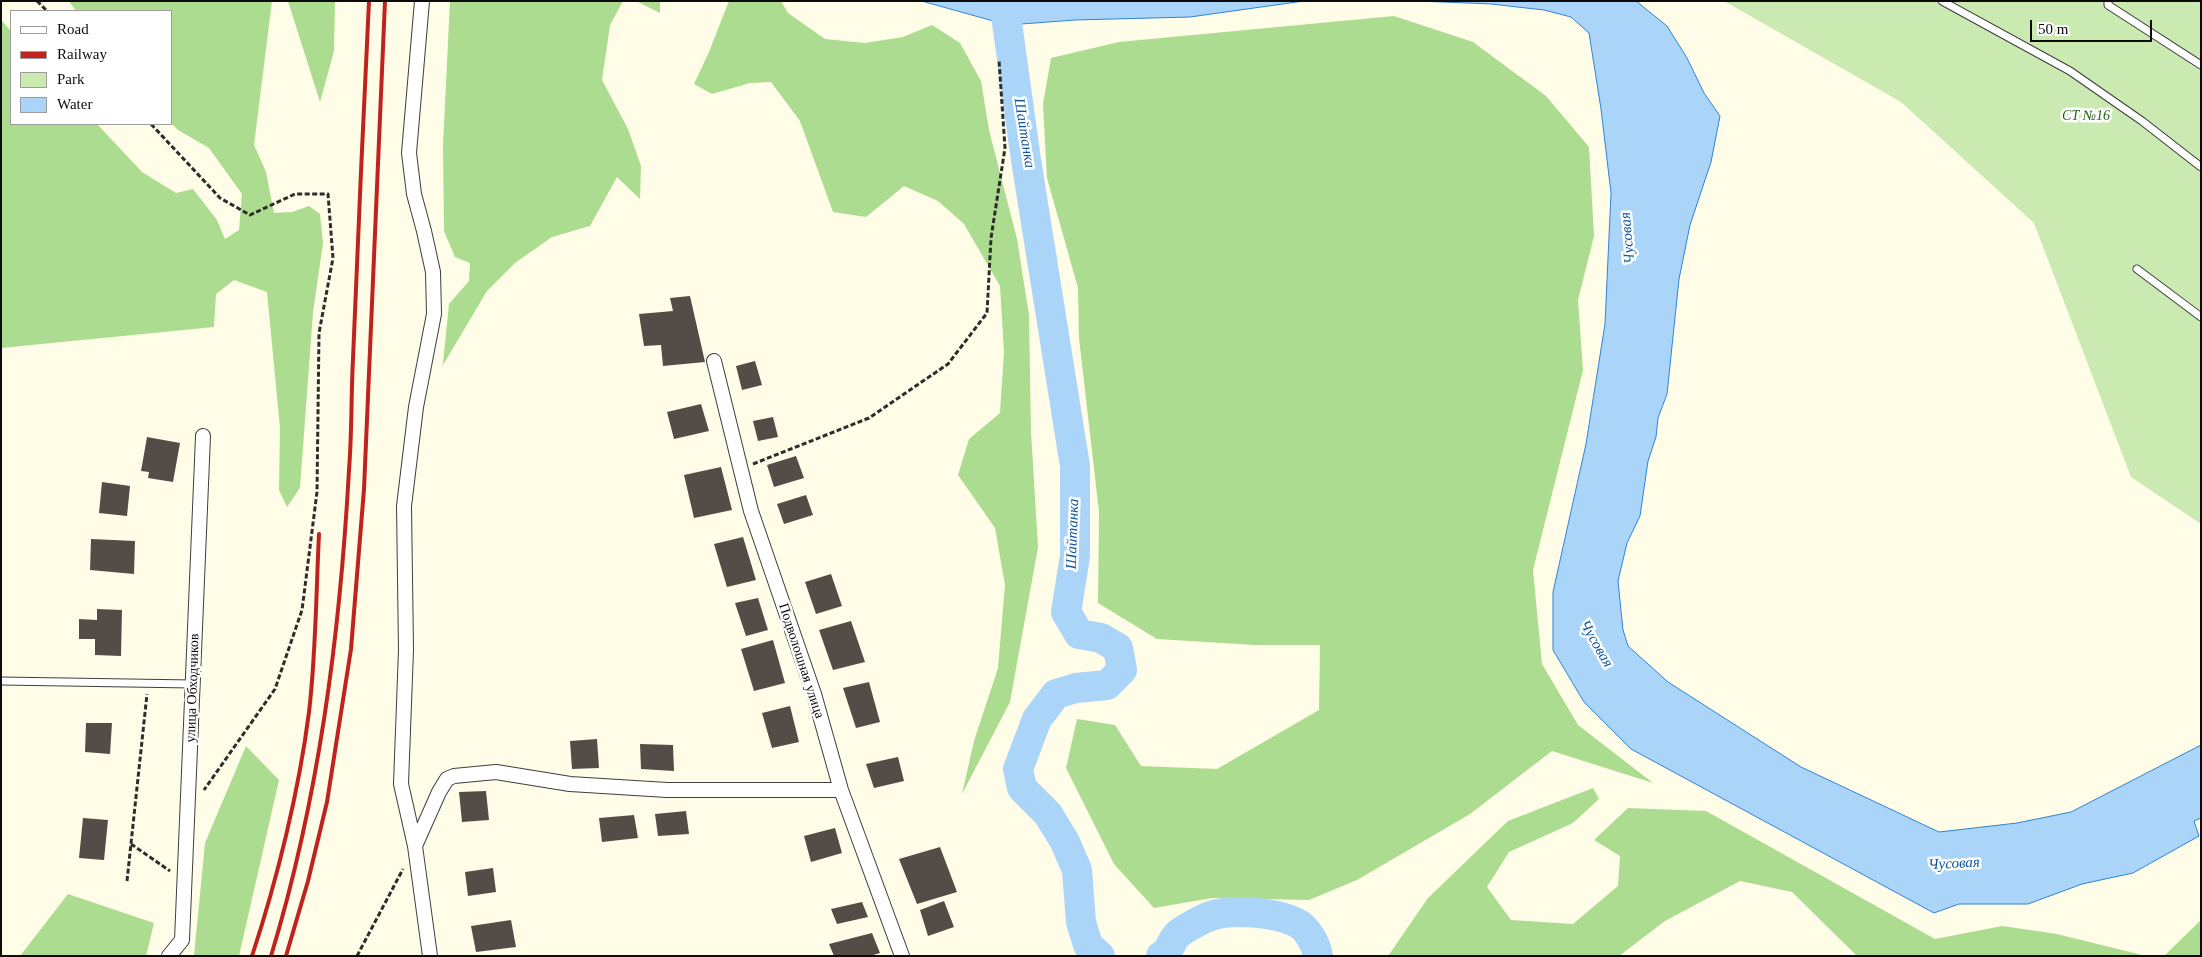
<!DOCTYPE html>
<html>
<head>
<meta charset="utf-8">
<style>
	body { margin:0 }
	#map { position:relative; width:2202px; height:957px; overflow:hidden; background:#fffce8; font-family:"Times New Roman",serif }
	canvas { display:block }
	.frame { position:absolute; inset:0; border:2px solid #0b0b0b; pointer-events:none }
	.legend { position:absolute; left:10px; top:10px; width:162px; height:115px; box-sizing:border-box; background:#fff; border:1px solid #9d9d9d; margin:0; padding:6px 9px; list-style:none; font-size:15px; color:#0b0b0b }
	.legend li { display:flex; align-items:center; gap:10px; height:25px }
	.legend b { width:25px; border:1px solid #9d9d9d }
	.scale { position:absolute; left:2030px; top:20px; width:122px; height:22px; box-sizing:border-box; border:2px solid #0b0b0b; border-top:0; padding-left:6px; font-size:15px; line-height:18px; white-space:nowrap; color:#0b0b0b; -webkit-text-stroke:4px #fff; paint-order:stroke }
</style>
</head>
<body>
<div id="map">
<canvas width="2202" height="957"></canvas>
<div class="frame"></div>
<ul class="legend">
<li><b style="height:6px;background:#fff"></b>Road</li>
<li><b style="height:6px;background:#c0221d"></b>Railway</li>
<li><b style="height:14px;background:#caeab1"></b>Park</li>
<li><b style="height:14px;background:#aad5f9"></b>Water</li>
</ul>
<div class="scale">50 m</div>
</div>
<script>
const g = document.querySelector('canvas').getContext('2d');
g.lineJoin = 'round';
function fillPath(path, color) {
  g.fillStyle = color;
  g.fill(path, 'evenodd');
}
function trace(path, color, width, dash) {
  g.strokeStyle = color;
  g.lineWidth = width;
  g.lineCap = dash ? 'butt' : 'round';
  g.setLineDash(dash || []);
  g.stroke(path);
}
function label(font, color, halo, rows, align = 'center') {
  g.font = font + ' "Times New Roman",serif';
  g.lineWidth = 5;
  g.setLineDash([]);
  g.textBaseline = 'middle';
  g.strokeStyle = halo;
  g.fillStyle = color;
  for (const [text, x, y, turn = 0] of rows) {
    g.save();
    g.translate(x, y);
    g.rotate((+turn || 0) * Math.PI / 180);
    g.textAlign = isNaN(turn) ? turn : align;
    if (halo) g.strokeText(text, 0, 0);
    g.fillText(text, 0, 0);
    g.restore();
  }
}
fillPath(new Path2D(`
	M1724 1H2201V524L2131 477 2034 223 1901 102Z`), '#caeab1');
fillPath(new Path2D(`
	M69 1H272L254 145 266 172 274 213 292 212 309 206 320 214 323 243 313 312 300 488 287 507 279 490 280 428 267 292 234 280 216 294 214 327 1 348V20L11 31V124H97L142 172 176 193 193 189 217 220 225 239 239 230 242 194 209 148 178 130 171 123V11H76Z
	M288 1H335L334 51 320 102Z
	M450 1H623L610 25 602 80 628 129 641 166 640 199 617 177 590 226 552 237 515 263 487 291 443 365 442 373 449 304 469 281 470 263 455 257 444 231 443 145Z
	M636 1H660V13Z
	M729 1H781L788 13 825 39 865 43 903 37 932 25 960 43 981 81 989 130 1017 239 1029 315 1031 432 1038 547 1010 702 962 794 974 741 998 668 1005 585 995 528 958 475 969 439 1000 413 1004 352 1000 286 964 224 938 201 904 186 866 217 833 212 800 121 771 82 750 83 712 94 694 84 709 52Z
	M1394 16 1473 42 1546 96 1589 147 1594 236 1578 300 1583 370 1533 570 1542 664 1578 725 1653 783 1552 751 1470 814 1357 880 1309 900 1212 898 1154 908 1114 864 1066 768 1077 719 1115 725 1141 766 1217 769 1319 710 1320 645H1255L1157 639 1098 603 1099 512 1079 338 1078 288 1047 178 1043 104 1051 58 1119 42Z
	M246 746 279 780 239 956H194L205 843Z
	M1593 788 1599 799 1573 823 1509 852 1487 887 1511 920 1573 924 1618 886 1620 856 1594 840 1628 808 1706 811 1935 939 2002 926 2057 934 2146 956H1857L1792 892 1740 881 1665 921 1619 956H1388L1428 898 1508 821Z
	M68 894 154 923 146 956H20Z
	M2201 920V956H2164Z`), '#acdc8f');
const water = new Path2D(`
	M922 1H1304L1190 17 1075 20 1008 25Z
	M1419 1H1636L1667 26 1687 58 1704 93 1720 116 1711 162 1690 225 1679 279 1667 394 1658 418 1656 437 1648 461 1640 516 1627 543 1618 581 1623 630 1628 646 1668 682 1801 767 1939 832 2017 823 2071 812 2201 745V818L2194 821 2199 836 2133 873 2082 884 2028 904H1959L1934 913 1631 749 1584 702 1553 650V592L1586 444 1605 324 1611 193 1601 109 1589 33 1571 17 1544 10 1491 4Z`);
fillPath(water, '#aad5f9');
trace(water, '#2e84d4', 1);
trace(new Path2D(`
	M1004 1 1026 160 1075 466V556L1066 612 1079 634 1101 638 1118 648 1122 670 1107 685 1076 688 1056 694 1037 719 1018 769 1022 788 1048 814 1065 842 1077 870 1081 922 1088 945 1100 956
	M1161 956C1170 952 1171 941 1177 935 1182 930 1204 918 1211 916 1232 908 1276 913 1295 922 1307 927 1316 944 1318 956`), '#aad5f9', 30);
fillPath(new Path2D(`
	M690 296 705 362 663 366 661 345 644 346 639 314 673 311 670 298Z
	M755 361 762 385 742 390 736 366Z
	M701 404 709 431 674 439 667 412Z
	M773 417 778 437 758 441 753 421Z
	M147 437 180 443 173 482 148 478 149 472 141 471Z
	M796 456 804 478 774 487 767 465Z
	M721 467 732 510 694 518 684 475Z
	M102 482 130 486 127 516 99 513Z
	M806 495 813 515 784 524 777 504Z
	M743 537 756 580 727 587 714 544Z
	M91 539 135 541 134 574 90 570Z
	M831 574 842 606 816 614 805 582Z
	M758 598 768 630 746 636 735 603Z
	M97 609 122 610 121 656 95 655V639H79V619L97 620Z
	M851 621 865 662 833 670 819 630Z
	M773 640 785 683 754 691 741 649Z
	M869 682 880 722 856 728 843 688Z
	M790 706 799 742 772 748 762 713Z
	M86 723H112L110 754 85 752Z
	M597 739 599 768 572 769 570 741Z
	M640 744 673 745 674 771 641 769Z
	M898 757 904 781 874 788 866 764Z
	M486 791 489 820 462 822 459 792Z
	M686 811 689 834 658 836 655 814Z
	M634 815 638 838 602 842 599 818Z
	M83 818 108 820 104 860 79 858Z
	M835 828 842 853 811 862 804 836Z
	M940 847 957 892 917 904 899 859Z
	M493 868 496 892 468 896 465 872Z
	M944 901 954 927 928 936 920 910Z
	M862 902 868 917 837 924 831 909Z
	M511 920 516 947 476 952 471 926Z
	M872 933 880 953 870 956H834L829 944Z`), '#544d47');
const lane = new Path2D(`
	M1942 1 2070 71 2142 121 2201 167
	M2108 1V5L2201 65
	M2137 269 2201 317
	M1 681 193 684`);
const street = new Path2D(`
	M422 1 409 153 414 194 424 231 433 272 434 314 416 407 404 506 406 650 401 784 415 846 430 956
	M714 361 751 511 814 694 841 790 902 956
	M415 846 439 792 447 779 454 776 496 772 570 784 667 790H841
	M169 956 182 940 203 436`);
trace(lane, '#3e3e3e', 9);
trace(street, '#3e3e3e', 16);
trace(new Path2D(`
	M37 1 47 11
	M151 124 220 198 250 215 295 194H328L333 258 319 333 317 492 302 610 275 689 204 790
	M753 464 869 418 948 364 987 313 991 238 1005 148 999 60
	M131 844 170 871
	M127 881 147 694
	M357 956 403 869`), '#2d2d2d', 3, [5, 2.5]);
trace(lane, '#fff', 7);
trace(street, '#fff', 14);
trace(new Path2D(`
	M252 956C277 880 299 791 309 712 316 654 316 594 319 534
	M271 956C319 798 340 634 349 470 352 433 351 396 353 359 358 240 363 120 369 1
	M286 956 308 881 327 802 351 649 364 489 385 1`), '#c0221d', 4);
label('italic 14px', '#226419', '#fff', [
	["СТ №16",2086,116]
]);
label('14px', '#0b0b0b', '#fff', [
	["Подволошная улица",801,661,72],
	["улица Обходчиков",193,688,-88]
]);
label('italic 15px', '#0f56a1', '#fff', [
	["Шайтанка",1024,133,81],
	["Чусовая",1628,238,-95],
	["Шайтанка",1073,534,-88],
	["Чусовая",1596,644,60],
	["Чусовая",1954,864,-3]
]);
</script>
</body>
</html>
